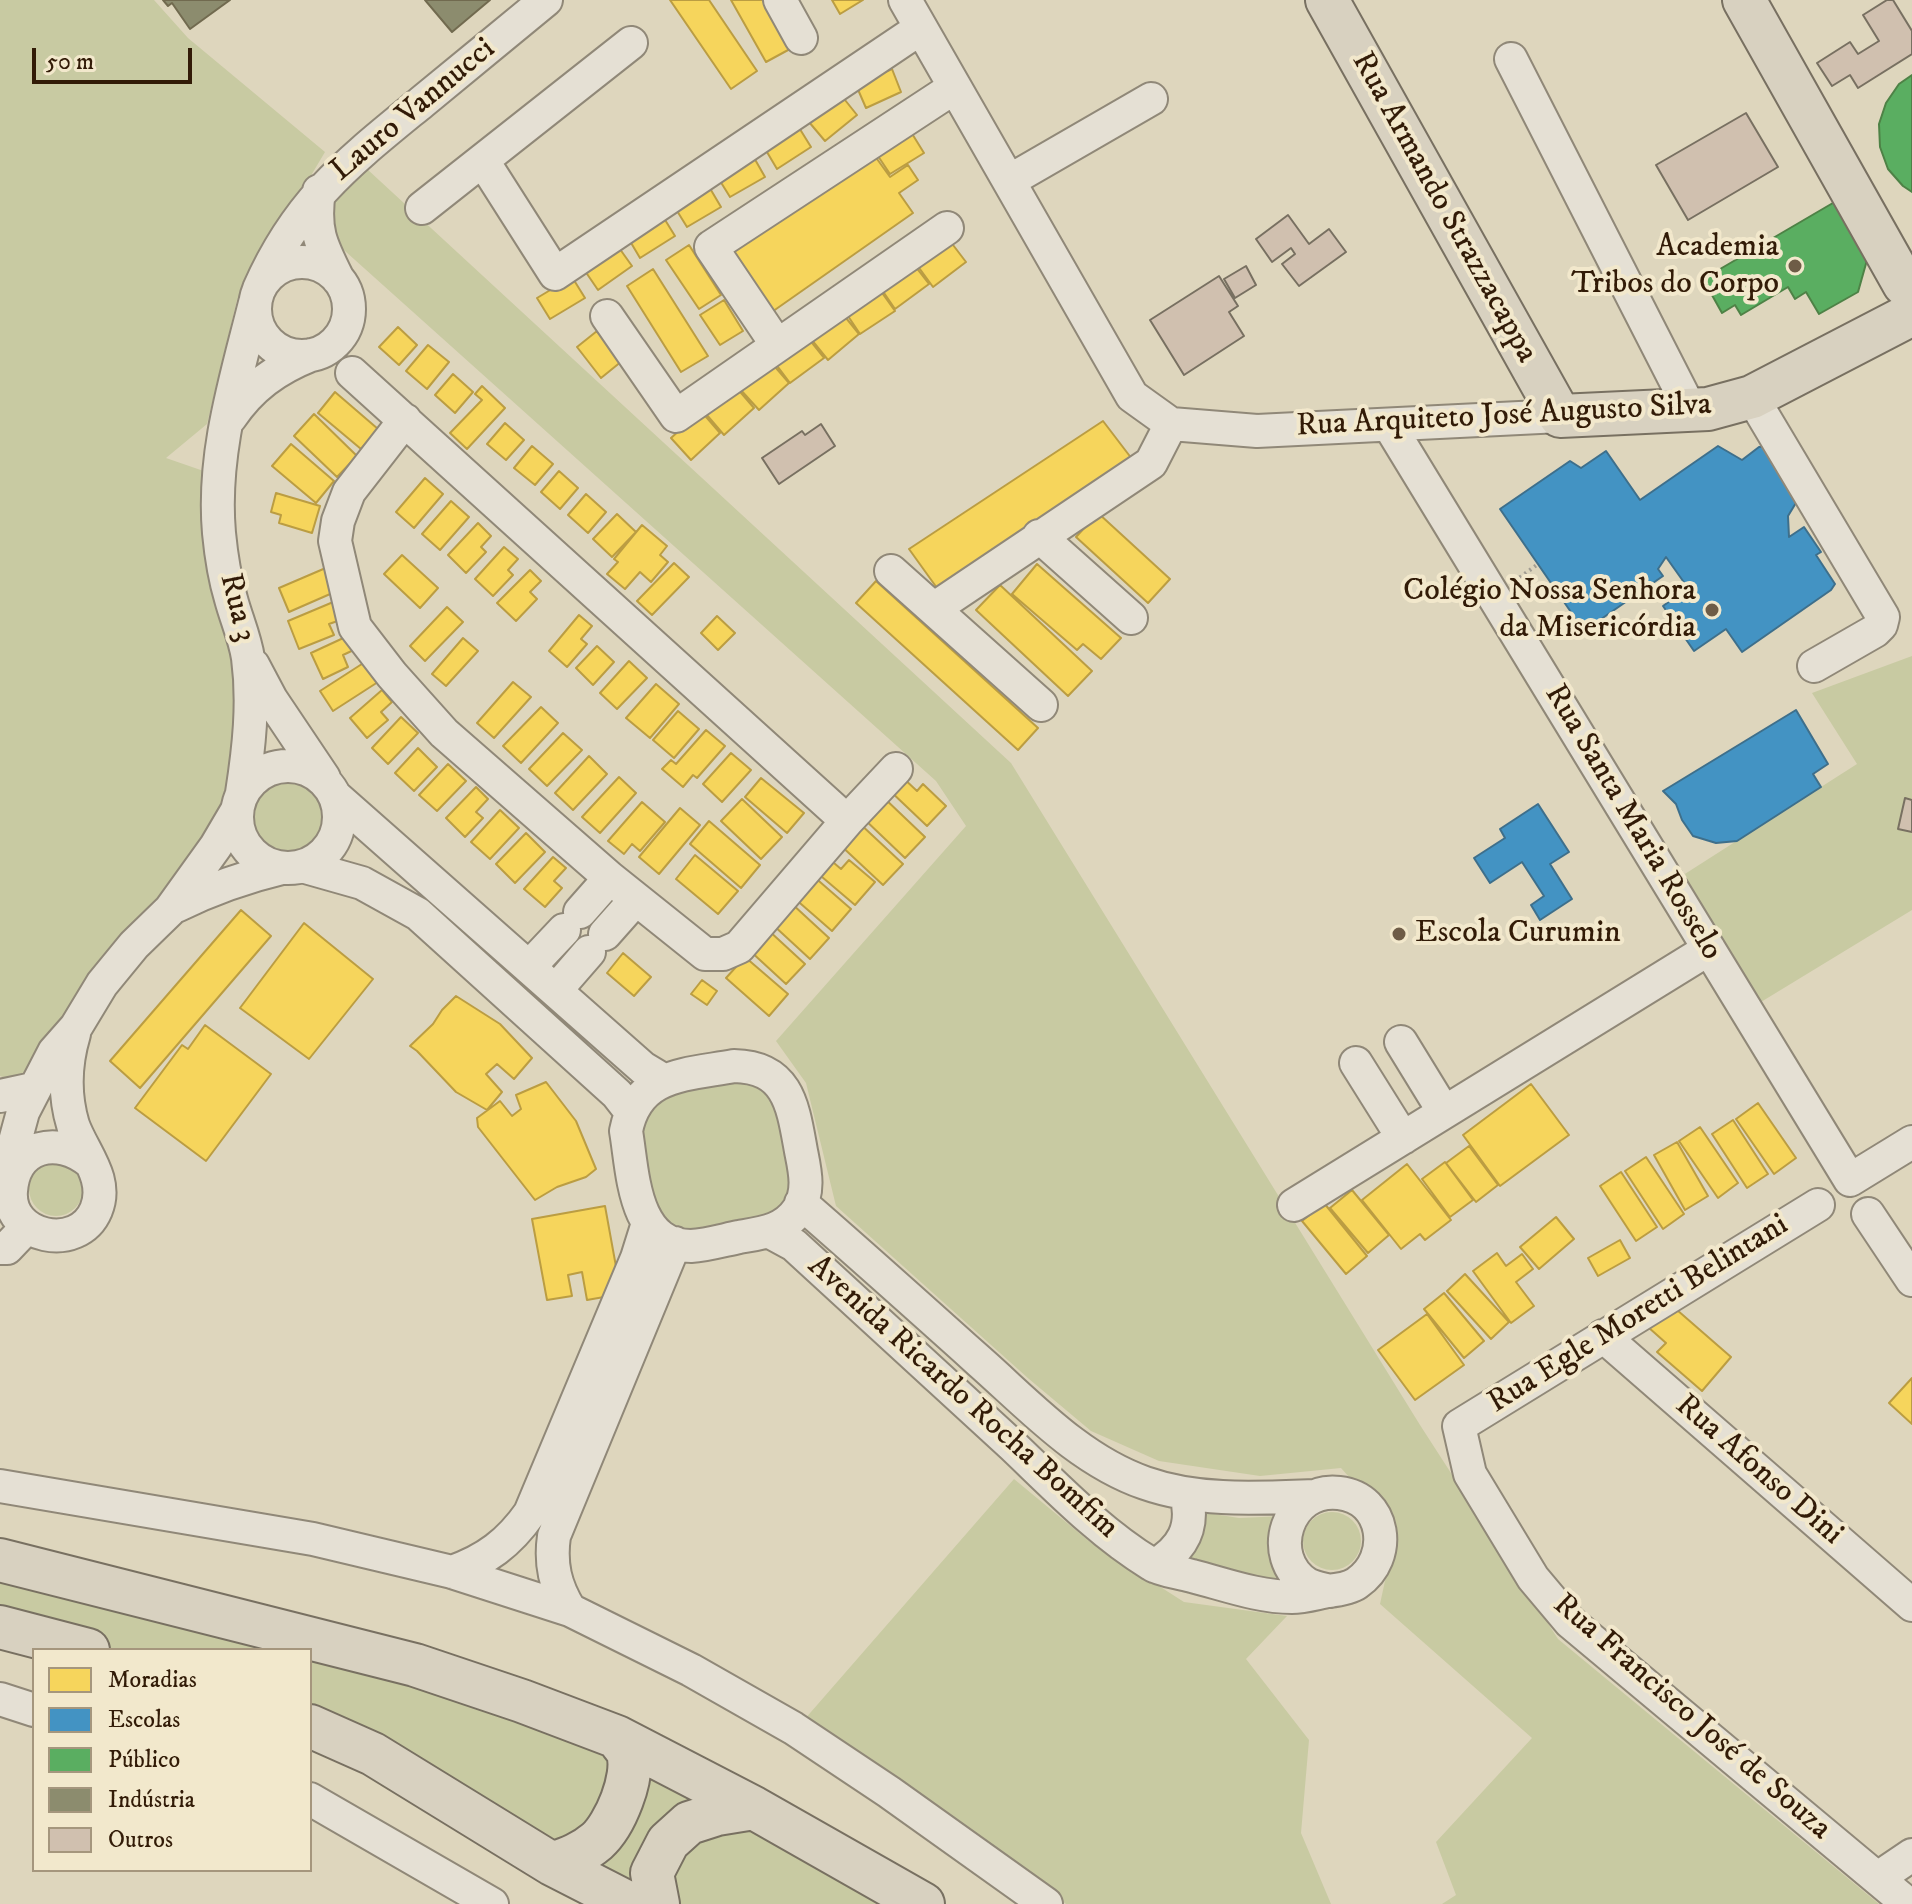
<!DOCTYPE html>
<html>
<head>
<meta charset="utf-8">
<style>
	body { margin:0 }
	#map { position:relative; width:1912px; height:1904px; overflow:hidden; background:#ded6bd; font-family:"IM FELL DW Pica",serif }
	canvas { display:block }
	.legend { position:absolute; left:32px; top:1648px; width:280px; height:224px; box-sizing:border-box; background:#f2e8cc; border:2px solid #a5967d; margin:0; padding:10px 14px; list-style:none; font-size:24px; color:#321b07 }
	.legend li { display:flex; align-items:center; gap:16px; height:40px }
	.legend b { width:40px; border:2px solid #a5967d }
	.scale { position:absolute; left:32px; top:48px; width:160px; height:36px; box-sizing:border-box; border:4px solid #321b07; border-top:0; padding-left:10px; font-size:24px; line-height:28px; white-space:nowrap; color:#321b07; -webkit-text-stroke:6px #f2e8cc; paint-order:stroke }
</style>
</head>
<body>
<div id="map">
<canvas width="1912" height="1904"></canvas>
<ul class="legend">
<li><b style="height:22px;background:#f6d55c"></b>Moradias</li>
<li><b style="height:22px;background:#4393c3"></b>Escolas</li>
<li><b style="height:22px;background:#5aae61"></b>Público</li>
<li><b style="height:22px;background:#8c8c6e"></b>Indústria</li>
<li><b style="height:22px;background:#d0c0af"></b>Outros</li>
</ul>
<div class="scale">50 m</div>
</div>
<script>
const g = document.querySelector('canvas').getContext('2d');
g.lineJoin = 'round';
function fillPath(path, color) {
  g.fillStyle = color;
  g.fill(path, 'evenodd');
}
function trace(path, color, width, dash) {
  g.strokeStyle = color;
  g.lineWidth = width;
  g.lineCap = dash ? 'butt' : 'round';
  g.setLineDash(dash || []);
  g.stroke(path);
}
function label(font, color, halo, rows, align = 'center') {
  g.font = font + ' "IM FELL DW Pica",serif';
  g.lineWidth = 8;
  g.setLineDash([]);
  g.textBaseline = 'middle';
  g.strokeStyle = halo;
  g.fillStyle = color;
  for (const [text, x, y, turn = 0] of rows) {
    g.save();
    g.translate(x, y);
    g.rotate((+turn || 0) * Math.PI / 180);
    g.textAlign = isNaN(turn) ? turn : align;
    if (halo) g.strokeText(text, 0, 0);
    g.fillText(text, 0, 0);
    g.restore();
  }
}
fillPath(new Path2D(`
	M0 0H154L188 38 325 152 237 300 207 424 166 458 218 476 229 594 242 793 33 1089 0 1076Z
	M354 157 1011 763 1420 1425 1558 1639 1879 1904H1442L1456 1895 1436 1842 1532 1738 1380 1604 1396 1530 1341 1468 1260 1476 1159 1461 1091 1431 1029 1379 836 1206 806 1083 776 1041 966 826 936 781 316 225Z
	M1912 656V910L1756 1005 1677 879 1857 764 1812 693Z
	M246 816a42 42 0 1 1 84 0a42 42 0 1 1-84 0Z
	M735 1079 757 1083 778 1103 792 1191 778 1213 692 1233 672 1228 652 1204 640 1124 661 1095Z
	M29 1189a27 27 0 1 1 54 0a27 27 0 1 1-54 0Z
	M1014 1479 1090 1542 1184 1602 1287 1616 1246 1659 1309 1740 1301 1833 1331 1904H1066L988 1844 804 1720Z
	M1195 1511 1239 1518 1285 1516 1283 1583 1178 1562Z
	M1303 1541a29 29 0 1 1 58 0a29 29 0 1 1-58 0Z
	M0 1568 406 1670 503 1701 616 1747C618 1756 622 1768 621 1778 614 1820 590 1846 549 1856L393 1758 310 1721V1650H119L0 1620Z
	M635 1755 734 1804 686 1816 651 1904 570 1867Z
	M749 1826 882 1904H675L667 1886 677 1851 708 1830Z`), '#c8caa2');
const homes = new Path2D(`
	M670 0H709L757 71 731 89Z
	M731 0H776L801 43 766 62Z
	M832 0H863L840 14Z
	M892 69 901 92 866 108 856 85Z
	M841 95 857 115 825 141 809 122Z
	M798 126 811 147 777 169 764 147Z
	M911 132 924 153 890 174 876 153Z
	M872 152 890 177 908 165 918 180 899 193 913 213 769 314 728 254Z
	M753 156 765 177 730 197 717 176Z
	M708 185 721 207 687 227 674 206Z
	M662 215 675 236 640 258 627 236Z
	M950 241 966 262 933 287 917 265Z
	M617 245 632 266 598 290 583 268Z
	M689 245 721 295 699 309 666 260Z
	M915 266 929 284 895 309 882 290Z
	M653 269 708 356 681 372 627 286Z
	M572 277 585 298 550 319 537 298Z
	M880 290 895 311 860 334 846 313Z
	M724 300 743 331 720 345 700 315Z
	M842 313 859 334 828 360 811 339Z
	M398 327 417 345 399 365 379 347Z
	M597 331 622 361 601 378 577 347Z
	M808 338 824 358 790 383 775 363Z
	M428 345 449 362 427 389 406 371Z
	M770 361 789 383 759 410 739 388Z
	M453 374 473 392 455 413 435 395Z
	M482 386 505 408 467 449 450 433 482 400 475 394Z
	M736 387 754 408 724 435 706 414Z
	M335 392 378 429 361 449 318 413Z
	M701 411 720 433 691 460 671 438Z
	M314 414 357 456 337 477 294 436Z
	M1103 421 1132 459 937 588 909 549Z
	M505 423 524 440 506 460 487 444Z
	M291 444 334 481 316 503 272 466Z
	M532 446 553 464 535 485 514 468Z
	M559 471 578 488 560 509 541 492Z
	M425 478 443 494 414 528 396 512Z
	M276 493 320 506 312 533 279 523 281 515 271 512Z
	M586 494 606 512 588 533 568 515Z
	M451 501 469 517 440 550 422 534Z
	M1098 513 1170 579 1148 603 1076 537Z
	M617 514 636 532 612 557 593 539Z
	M478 523 491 536 481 547 486 552 466 573 448 555Z
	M642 525 667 546 660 555 668 562 651 582 640 572 625 589 607 574 618 562 614 559Z
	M504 547 518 559 508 570 513 575 493 596 475 579Z
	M402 555 438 588 420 608 384 574Z
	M674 563 689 577 652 615 637 601Z
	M1037 564 1121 638 1101 659 1083 644 1077 650 1012 594Z
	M328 567 337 591 289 612 279 588Z
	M530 570 541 581 530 592 537 599 516 621 497 603Z
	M876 581 1038 728 1018 750 856 603Z
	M1000 585 1092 671 1068 696 976 610Z
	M338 600 346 618 329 624 334 635 299 649 288 621Z
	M447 607 463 622 425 661 410 646Z
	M579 615 592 626 581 639 587 644 567 667 549 651Z
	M717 616 735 633 718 650 701 633Z
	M352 634 358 648 343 655 348 667 323 679 311 653Z
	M463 638 478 651 446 686 432 674Z
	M597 646 614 662 593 685 576 668Z
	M629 661 647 678 617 709 600 693Z
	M365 662 378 682 333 711 320 691Z
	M513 682 531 697 494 738 477 723Z
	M656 684 679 704 650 738 626 718Z
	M382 690 392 702 381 712 388 720 367 738 350 718Z
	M541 707 558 723 521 763 503 746Z
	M678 711 699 729 674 758 653 740Z
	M401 717 418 733 388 764 372 748Z
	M706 730 725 746 697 778 693 775 683 787 662 769 671 760 676 764Z
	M563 733 582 750 547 786 529 769Z
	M418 748 437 767 414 791 395 773Z
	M731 753 751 770 722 802 703 784Z
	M589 756 607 774 573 810 555 793Z
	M448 764 466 781 437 811 419 795Z
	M900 775 917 791 923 784 946 806 927 826 887 788Z
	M619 777 636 793 600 833 582 817Z
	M761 778 804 813 787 833 745 797Z
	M476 787 488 799 476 812 483 818 465 837 446 818Z
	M882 796 925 837 905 858 862 817Z
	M742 799 782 837 761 859 721 821Z
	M642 802 665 822 640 851 632 844 624 854 608 841Z
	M680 808 700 825 659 874 639 857Z
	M500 810 519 828 490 859 471 842Z
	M709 821 760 865 741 888 690 844Z
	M857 821 903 864 883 885 837 842Z
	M526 833 545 852 515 883 496 864Z
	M695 855 738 891 718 914 676 879Z
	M553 857 566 868 554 881 562 888 545 907 524 889Z
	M827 857 841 869 849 860 875 882 855 905 815 871Z
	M812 875 851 909 832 931 793 897Z
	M791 903 829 938 810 959 772 924Z
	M241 910 271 936 140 1088 110 1061Z
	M304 923 373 979 309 1059 240 1008Z
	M767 929 805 964 786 984 748 949Z
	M623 953 651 977 634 996 607 973Z
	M745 957 788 994 769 1016 726 978Z
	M702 980 717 991 707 1005 691 994Z
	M456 996 500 1024 532 1058 514 1079 497 1064 486 1074 502 1092 487 1110 456 1092 417 1051 410 1046 433 1024 442 1010Z
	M205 1025 271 1074 206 1161 135 1108 182 1045 188 1049Z
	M546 1082 576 1121 596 1169 586 1177 557 1187 535 1200 478 1127 477 1118 500 1101 512 1116 521 1109 516 1095Z
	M1531 1084 1569 1135 1500 1186 1463 1135Z
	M1758 1103 1796 1158 1774 1174 1736 1119Z
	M1733 1120 1768 1174 1747 1188 1712 1134Z
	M1700 1127 1738 1183 1718 1198 1679 1141Z
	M1677 1142 1708 1196 1685 1210 1654 1155Z
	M1469 1146 1498 1185 1476 1202 1446 1163Z
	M1646 1157 1684 1214 1663 1229 1625 1171Z
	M1445 1162 1473 1200 1450 1217 1422 1179Z
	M1407 1164 1451 1220 1425 1240 1420 1234 1401 1249 1362 1200Z
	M1621 1172 1657 1227 1636 1241 1600 1186Z
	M1352 1190 1389 1235 1368 1253 1330 1208Z
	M1324 1203 1367 1256 1346 1274 1302 1221Z
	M605 1206 621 1294 587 1300 582 1272 568 1275 572 1296 547 1300 532 1219Z
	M1556 1217 1574 1239 1539 1269 1520 1247Z
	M1620 1240 1630 1258 1598 1276 1588 1258Z
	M1497 1253 1506 1266 1522 1254 1533 1269 1516 1282 1534 1306 1511 1323 1473 1271Z
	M1465 1274 1509 1322 1491 1339 1447 1291Z
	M1444 1293 1484 1341 1464 1358 1424 1309Z
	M1669 1303 1731 1357 1702 1391 1657 1352 1666 1343 1648 1327Z
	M1427 1314 1464 1365 1415 1400 1378 1350Z
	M1912 1378V1424L1889 1403Z`);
fillPath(homes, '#f6d55c');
trace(homes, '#bb9d42', 2);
const schools = new Path2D(`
	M1774 445 1805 488 1788 516 1789 537 1804 527 1821 552 1816 555 1835 584 1831 590 1742 652 1726 629 1694 651 1663 606 1688 588 1666 557 1658 569 1663 576 1584 631 1500 509 1570 461 1581 468 1606 451 1640 500 1718 446 1742 460 1759 447Z
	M1796 710 1828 764 1813 774 1821 787 1737 841 1716 843 1693 836 1682 820 1676 804 1663 791Z
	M1538 804 1569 852 1550 864 1572 899 1540 920 1531 905 1544 896 1522 862 1490 883 1474 858 1505 838 1500 829Z`);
fillPath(schools, '#4393c3');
trace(schools, '#3e6f8b', 2);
const public = new Path2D(`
	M1912 75V192L1903 186 1888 169 1880 147 1879 124 1886 103 1899 84Z
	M1838 200 1869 253 1858 292 1819 314 1806 292 1795 299 1788 287 1741 315 1735 305 1722 313 1703 279Z`);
fillPath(public, '#5aae61');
trace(public, '#4e8246', 2);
const industry = new Path2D(`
	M163 0H230L190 29 172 3 168 6Z
	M425 0H490L452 32Z`);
fillPath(industry, '#8c8c6e');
trace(industry, '#716a4f', 2);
const building = new Path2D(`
	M1887 0H1893L1912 31V54L1858 88 1850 75 1832 86 1817 63 1850 42 1858 54 1879 41 1863 15Z
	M1746 113 1778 167 1688 220 1656 165Z
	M1288 215 1309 244 1329 229 1346 252 1299 286 1282 264 1295 254 1291 248 1272 262 1256 239Z
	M1246 266 1256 285 1235 298 1224 279Z
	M1219 276 1238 306 1229 312 1244 336 1184 375 1150 320Z
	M821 424 835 446 779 484 762 458 802 431 805 435Z
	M1905 798 1912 800V832L1898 829Z`);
fillPath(building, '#d0c0af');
trace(building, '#787061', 2);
const minor = new Path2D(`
	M780 0 801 38
	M905 0 1132 396 1171 424
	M1511 59 1690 409
	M483 161 555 274 921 28
	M1009 181 1151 99
	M319 191C313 230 321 245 338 279
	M422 208 631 43
	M255 309a47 47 0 1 1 94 0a47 47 0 1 1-94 0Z
	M259 289C298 200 350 161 422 102 463 68 505 34 546 0
	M607 316 676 416 947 228
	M777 345 711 247 955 87
	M352 373 847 821
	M1752 397 1883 617 1881 625 1875 631 1814 666
	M230 418C251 387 276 369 311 355
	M405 420 349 492 338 521 335 541 355 627 392 675 444 733 610 878 705 954H723L739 947 847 821 896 769
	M1171 424 1257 431 1560 416
	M1389 425 1850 1180 1912 1142
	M1039 536 1131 618
	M891 571 1041 705
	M935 608 1151 463 1171 424
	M253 665 271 699 324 778
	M237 817a51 51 0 1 1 102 0a51 51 0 1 1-102 0Z
	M242 793C249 748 254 703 248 658 245 638 236 618 231 599 225 579 221 554 219 533 212 454 236 379 255 303
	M336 797 643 1068 663 1080
	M302 866 362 883 418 914 617 1094 631 1112
	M176 906C211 889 244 877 282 868
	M580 912 610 878
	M605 934 636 899
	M530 966 564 930
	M556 990 589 952
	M74 1034C65 1064 64 1095 73 1125 83 1153 109 1179 96 1210 78 1253 7 1238 11 1191 14 1145 58 1135 90 1162
	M1401 1042 1444 1112
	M1356 1063 1403 1138
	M734 1066C789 1067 793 1107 801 1151 805 1171 810 1191 798 1210 784 1231 762 1233 739 1237 724 1240 707 1245 691 1246 633 1246 633 1172 626 1131 637 1073 686 1075 734 1066Z
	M0 1096 33 1089
	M12 1179 14 1145 23 1112 54 1052 76 1027 102 984 134 945 170 910 216 846 236 812
	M801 1203C861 1255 920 1308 979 1361 1030 1406 1079 1460 1145 1483 1199 1502 1258 1498 1314 1496
	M1294 1205 1709 949
	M1818 1205 1459 1426 1470 1474 1533 1578 1570 1622 1908 1904
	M1868 1214 1912 1280
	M770 1232 794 1245C867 1312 940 1379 1013 1446 1056 1487 1100 1533 1151 1564 1162 1571 1179 1572 1192 1576 1224 1584 1258 1597 1292 1597 1304 1597 1317 1593 1328 1591 1337 1590 1350 1588 1357 1583 1394 1558 1386 1498 1339 1493 1287 1487 1265 1557 1307 1584 1314 1588 1323 1589 1330 1591
	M0 1248H7L27 1227
	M1603 1336 1912 1605
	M0 1486 313 1539 452 1572 570 1610 691 1670 793 1728 889 1792 1046 1904
	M1154 1566C1183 1549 1195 1527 1186 1494
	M452 1572C486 1560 509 1543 530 1513L637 1258 648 1223
	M570 1610C555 1586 550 1564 554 1536L675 1243
	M0 1699 34 1710
	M310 1799 492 1904
	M1878 1878 1912 1855`);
const major = new Path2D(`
	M1327 0 1560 416 1708 409 1752 397 1912 314
	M1744 0 1904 284 1912 292
	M0 1560 415 1665 522 1701 617 1737 754 1808 923 1904
	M0 1627 88 1650
	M310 1726 373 1754 552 1864 630 1904
	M552 1864C569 1858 583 1853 597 1841 615 1825 635 1777 628 1753 626 1748 620 1742 617 1737
	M658 1904 652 1873 668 1842 689 1823 717 1814 754 1808`);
trace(minor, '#908878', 36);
trace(major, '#787061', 46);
trace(new Path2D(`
	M1515 581 1538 564`), '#a29d92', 4, [2, 4]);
trace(minor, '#e5e0d4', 32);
trace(major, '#d8d1c0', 42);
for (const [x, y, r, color] of [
	[1795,266,8,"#6e5c47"],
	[1712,610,8,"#6e5c47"],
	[1399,934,8,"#6e5c47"]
]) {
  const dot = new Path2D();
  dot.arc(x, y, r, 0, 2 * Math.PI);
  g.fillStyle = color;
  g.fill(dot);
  trace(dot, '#f2e8cc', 3);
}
label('32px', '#321b07', '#f2e8cc', [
	["Lauro Vannucci",414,111,-40],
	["Rua Armando Strazzacappa",1443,208,61],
	["Rua Arquiteto José Augusto Silva",1504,417,-3],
	["Rua 3",236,608,76],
	["Rua Santa Maria Rosselo",1632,823,59],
	["Rua Egle Moretti Belintani",1639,1315,-32],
	["Avenida Ricardo Rocha Bomfim",962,1398,42],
	["Rua Afonso Dini",1758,1471,41],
	["Rua Francisco José de Souza",1691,1718,41]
]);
label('32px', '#321b07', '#f2e8cc', [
	["Academia",1779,248],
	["Tribos do Corpo",1779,285],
	["Colégio Nossa Senhora",1696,592],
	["da Misericórdia",1696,629],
	["Escola Curumin",1415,934,"left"]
], 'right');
</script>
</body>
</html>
